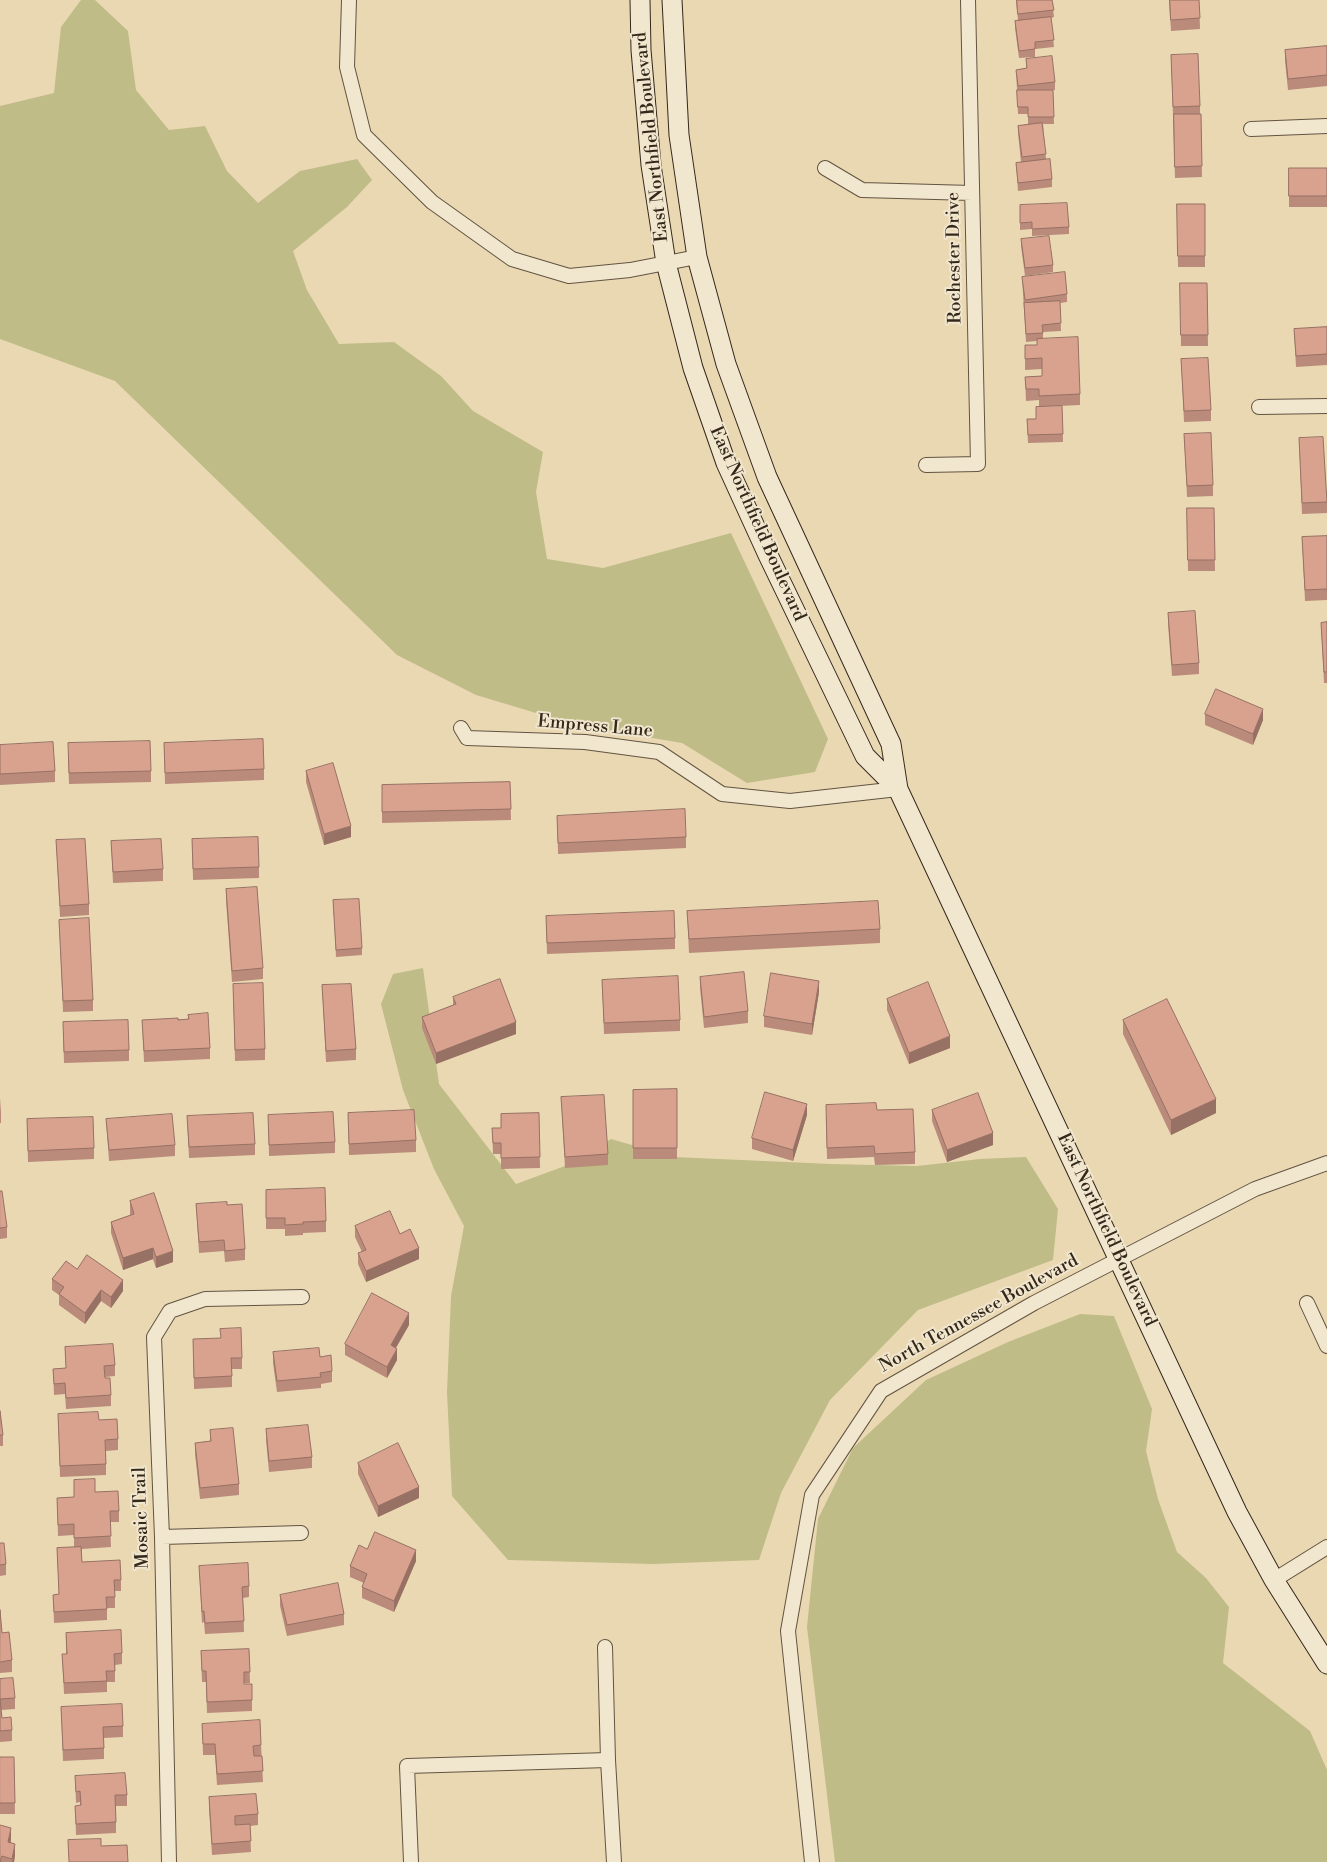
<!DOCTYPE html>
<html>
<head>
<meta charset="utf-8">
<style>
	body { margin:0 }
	canvas { display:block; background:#ead8b3 }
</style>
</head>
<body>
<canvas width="1327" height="1862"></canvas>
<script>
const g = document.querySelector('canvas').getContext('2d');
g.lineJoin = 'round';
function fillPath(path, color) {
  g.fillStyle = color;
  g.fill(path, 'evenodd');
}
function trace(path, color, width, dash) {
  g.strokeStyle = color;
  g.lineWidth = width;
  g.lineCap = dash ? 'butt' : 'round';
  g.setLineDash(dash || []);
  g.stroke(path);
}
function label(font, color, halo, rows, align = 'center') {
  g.font = font + ' "Libre Bodoni",serif';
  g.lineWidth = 4;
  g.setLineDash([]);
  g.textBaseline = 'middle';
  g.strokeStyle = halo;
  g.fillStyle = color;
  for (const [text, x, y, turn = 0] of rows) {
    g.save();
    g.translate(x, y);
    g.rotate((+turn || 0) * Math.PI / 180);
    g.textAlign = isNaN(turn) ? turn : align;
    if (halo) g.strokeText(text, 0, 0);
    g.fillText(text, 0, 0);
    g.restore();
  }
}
fillPath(new Path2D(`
	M81 0H95L128 31 136 90 169 130 205 126 227 171 258 203 300 171 357 159 372 180 347 207 293 251 307 290 339 344 394 342 441 376 473 411 543 452 536 492 547 559 603 568 731 533 828 739 815 772 747 783 682 743 576 725 476 695 397 655 115 381 0 339V106L54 93 61 27Z
	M423 968 439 1084 516 1184 565 1166 611 1139 674 1157 831 1164 917 1166 980 1159 1026 1157 1058 1209 1053 1260 918 1310 830 1400 781 1493 759 1560 653 1564 508 1560 452 1496 447 1392 451 1296 464 1226 434 1169 403 1090 381 1004 393 974Z
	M1080 1314 1114 1316 1152 1409 1146 1451 1158 1499 1177 1552 1206 1578 1229 1607 1223 1663 1310 1731 1327 1770V1862H835L807 1627 818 1519 853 1448 926 1380 1008 1342Z`), '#bfbc87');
const minor = new Path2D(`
	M349 0 347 67 364 135 432 202 512 259 569 276 630 270 697 257
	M1251 129 1327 126
	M825 168 862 190 972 193
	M1259 407 1327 406
	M926 465 978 464 968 0
	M461 728 467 738 585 742 659 752 722 794 790 801 898 789
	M1307 1303 1327 1346
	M162 1537 301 1533
	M1274 1580 1327 1547
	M605 1647 608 1760
	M169 1862 162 1537 154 1337 170 1311 205 1299 302 1297
	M411 1862 407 1766 608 1760 614 1862
	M812 1862 788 1631 812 1495 881 1391 1034 1303 1255 1189 1327 1163`);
const secondary = new Path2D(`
	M640 0 641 50 651 165 666 263 693 368 726 463 768 555 865 756 898 789
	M672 0 679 135 697 257 726 364 767 477 891 744 898 789 1237 1512 1274 1580 1327 1664`);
trace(minor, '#625441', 16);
trace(secondary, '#34281b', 21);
trace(minor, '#f1e6ce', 14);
trace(secondary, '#f1e6ce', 19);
fillPath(new Path2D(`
	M1016 0H1052L1054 17 1051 18 1054 47 1035 49V57L1019 58 1015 28V21L1018 20Z
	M1169 0H1199L1200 29 1171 31Z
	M1327 46V86L1288 90 1285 61V50Z
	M1171 55 1200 106V114H1201L1202 177 1175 178Z
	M1026 59 1055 82V90H1053L1054 124H1043L1046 159 1052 179V187L1018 191 1016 163 1021 162 1018 133V126L1028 124V114H1018L1017 90 1016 70 1026 68Z
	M1289 168H1327V207H1289Z
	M1177 204H1205V267H1178Z
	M1020 205 1069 227V234L1032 236V229L1020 230Z
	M1021 239 1053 265V272L1025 276 1021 246Z
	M1022 277 1067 294V302L1060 303 1061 331 1043 332V339L1080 394V405L1039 407V400L1026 401 1025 377 1042 376V369L1025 370V345H1037V341L1026 342Z
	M1180 283H1207L1208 346H1181Z
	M1327 327V365L1296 367 1294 329Z
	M1181 359 1211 410V421L1184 422Z
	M1062 406 1063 442 1028 443 1027 419H1036Z
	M1184 434 1213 485V496L1187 497Z
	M1299 438 1327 502V513L1302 514Z
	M1187 508H1214L1215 571H1188Z
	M1327 536V600L1305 601 1302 537Z
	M1168 613 1199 663V674L1172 676 1168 624Z
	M1327 622V683H1324L1321 623Z
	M1205 714 1263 720 1253 745 1205 725Z
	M164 743 264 769V780L165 784Z
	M0 745 55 771V782L0 785Z
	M68 754 151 771V782L69 784Z
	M306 771 351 837 324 845 306 782Z
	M510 782 511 820 382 823V785Z
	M557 816 686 837V848L558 854Z
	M192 839 259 867V878L193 880Z
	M56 840 89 904V915L60 917Z
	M111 841 163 869V881L113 883Z
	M226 889 263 968V979L232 982 226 900Z
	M333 900 362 948V955L336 957Z
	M687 911 880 929V943L689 953Z
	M546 916 675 938V949L547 954Z
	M59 920 93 1000V1011L63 1012Z
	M700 977 748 1011V1023L704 1028 700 988Z
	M602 980 680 1020V1031L604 1034Z
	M233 984 265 1049V1060L235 1061Z
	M322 985 356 1049V1060L326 1062Z
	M819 992 812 1035 764 1027V1016Z
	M453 997 516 1034 436 1064 422 1028V1017L453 1005Z
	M887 999 950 1048 909 1064 887 1010Z
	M188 1015 210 1048V1059L144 1062 142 1020 188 1019Z
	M1123 1020 1216 1113 1171 1135 1123 1034Z
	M63 1033 129 1050V1061L64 1063Z
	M677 1089V1159H633V1090Z
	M561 1097 608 1154V1165L565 1168Z
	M0 1098 1 1112V1123H0Z
	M877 1110 915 1152V1164L875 1165 874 1157 827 1159 826 1116Z
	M932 1110 993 1145 947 1162 932 1121Z
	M348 1113 416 1140V1152L349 1155Z
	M539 1113 540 1168 501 1169V1154H493L492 1128H501V1114Z
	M268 1115 335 1142V1153L269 1156Z
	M807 1115 793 1161 752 1149V1138Z
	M187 1116 255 1144V1155L189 1158Z
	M27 1119 94 1148V1159L28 1162Z
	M106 1119 175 1145V1156L109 1161Z
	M266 1190 326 1221V1232L303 1233V1235L285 1236V1229H266Z
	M0 1191 7 1227V1238L0 1239Z
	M130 1201 173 1262 156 1268 153 1259 123 1270 111 1233V1222L130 1215Z
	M196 1204 227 1205 245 1249V1260L225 1262 224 1251 199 1253Z
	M355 1226 400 1234 419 1259 366 1282 358 1264V1253L362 1252 355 1237Z
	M77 1269 123 1291 111 1308 101 1301 85 1324 59 1305V1295L52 1290V1279Z
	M409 1325 396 1348 397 1360 387 1378 345 1355V1344Z
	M193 1339 242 1358V1369H232V1387L194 1389Z
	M65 1347 115 1365V1376L105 1377 111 1395V1406L66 1409 65 1394 54 1395 53 1369 66 1368Z
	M273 1352 320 1357 332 1371V1382L321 1384V1388L277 1392 273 1363Z
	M0 1411 3 1435V1446H0Z
	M58 1414 99 1420 118 1439V1450L106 1451V1475L60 1477Z
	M266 1429 312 1457V1468L269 1472 266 1440Z
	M210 1430 239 1484V1495L200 1499 195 1454V1443L210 1441Z
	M358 1463 419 1498 378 1517 358 1474Z
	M74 1480 95 1492 119 1511V1522H110L111 1547 82 1549V1562L121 1580V1591H115V1608H107V1620L54 1623 53 1595 59 1594 57 1548 74 1547V1535L58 1536 57 1498 74 1497Z
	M0 1543 6 1564V1575L0 1576Z
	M367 1549 416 1561 394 1612 362 1598V1587L364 1583 350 1577V1566Z
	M199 1566 249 1586V1597L243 1598 244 1632 205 1634 204 1622 202 1623Z
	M280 1595 344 1614V1625L287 1636 280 1606Z
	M0 1610 2 1633 12 1660V1672L0 1673Z
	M66 1633 122 1653V1664L115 1665V1682H107V1692L64 1694 62 1654H66Z
	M249 1649 250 1683H244V1684H252V1711L207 1713 206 1682H202L201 1651Z
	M0 1679 15 1698V1709L1 1710 2 1718 12 1730V1741L0 1742Z
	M61 1707 123 1726V1737L104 1738V1759L63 1761Z
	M202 1724 261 1745 263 1782 217 1785 215 1755H203Z
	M0 1757H14L15 1814H0Z
	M75 1776 127 1795V1806H116V1833L76 1835 75 1806 80 1805V1802L76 1803Z
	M209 1797 258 1814V1825L250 1826 251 1852 212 1855 209 1808Z
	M0 1825 11 1839V1842L15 1855 14 1862H0Z`), '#ba8b7b');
fillPath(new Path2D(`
	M1263 709V720L1253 745V734Z
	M351 826V837L324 845V834Z
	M819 981V992L812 1035V1024Z
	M516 1022V1034L436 1064V1053Z
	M950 1036V1048L909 1064V1053Z
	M1216 1099V1113L1171 1135V1120Z
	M807 1104V1115L793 1161V1150Z
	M993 1133V1145L947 1162V1150Z
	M153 1248V1259L123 1270V1258Z
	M419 1248V1259L366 1282V1271Z
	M173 1251V1262L156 1268V1257Z
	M123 1280V1291L111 1308V1297Z
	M101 1290V1301L85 1324V1313Z
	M409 1313V1325L391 1356V1345Z
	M397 1349V1360L387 1378V1367Z
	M419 1487V1498L378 1517V1506Z
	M416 1550V1561L394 1612V1601Z
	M11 1828V1839L8 1853V1842Z
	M15 1844V1855L14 1862H12Z`), '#977164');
const building = new Path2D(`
	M1017 0H1052L1054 10 1018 14Z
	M1170 0H1199L1200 18 1171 20Z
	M1051 17 1054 40 1035 42V49L1019 51 1015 21Z
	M1327 46V75L1288 79 1285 50Z
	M1198 54 1200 106 1173 107 1171 55Z
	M1052 56 1055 82 1018 86 1016 70 1027 68 1026 59Z
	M1017 90H1053L1054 117H1028V107H1018Z
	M1174 114H1201L1202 166 1175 167Z
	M1042 123 1046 154 1022 157 1018 126Z
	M1050 159 1052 179 1018 183 1016 163Z
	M1289 168H1327V196H1289Z
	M1067 203 1069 227 1032 229V222L1020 223V205Z
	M1177 204H1205V256H1178Z
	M1049 236 1053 265 1025 268 1021 239Z
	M1065 272 1067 294 1025 300 1022 277Z
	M1180 283H1207L1208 335H1181Z
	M1060 301 1061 323 1042 325 1043 333 1026 334 1024 303Z
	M1327 327V354L1296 356 1294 329Z
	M1078 337 1080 394 1039 396V389H1026L1025 377 1042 376V358L1025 359V345H1037V339Z
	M1208 358 1211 410 1184 411 1181 359Z
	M1062 406 1063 434 1028 435 1027 419H1036V407Z
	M1211 433 1213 485 1187 486 1184 434Z
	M1323 437 1327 502 1302 503 1299 438Z
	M1187 508H1214L1215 560H1188Z
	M1327 536V589L1305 590 1302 537Z
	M1195 611 1199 663 1172 665 1168 613Z
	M1327 622V672H1324L1321 623Z
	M1216 689 1263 709 1253 734 1205 714Z
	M263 739 264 769 165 773 164 743Z
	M150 741 151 771 69 773 68 743Z
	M53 742 55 771 0 774V745Z
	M333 763 351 826 324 834 306 771Z
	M510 782 511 809 382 812V785Z
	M685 809 686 837 558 843 557 816Z
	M258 837 259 867 193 869 192 839Z
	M85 839 89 904 60 906 56 840Z
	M161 839 163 869 113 872 111 841Z
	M257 887 263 968 232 971 226 889Z
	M359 899 362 948 336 950 333 900Z
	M878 901 880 929 689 939 687 911Z
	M674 911 675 938 547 943 546 916Z
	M89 918 93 1000 63 1001 59 920Z
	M744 972 748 1011 704 1017 700 977Z
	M771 973 819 981 812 1024 764 1016Z
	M678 976 680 1020 604 1023 602 980Z
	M500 979 516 1022 436 1053 422 1017 456 1004 453 997Z
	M928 982 950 1036 909 1053 887 999Z
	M263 983 265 1049 235 1050 233 984Z
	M351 984 356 1049 326 1051 322 985Z
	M1167 999 1216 1099 1171 1120 1123 1020Z
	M208 1013 210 1048 144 1051 142 1020 178 1018V1020L189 1019 188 1015Z
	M128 1020 129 1050 64 1052 63 1022Z
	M677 1089V1148H633V1090Z
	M765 1092 807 1104 793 1150 752 1138Z
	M978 1093 993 1133 947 1150 932 1110Z
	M604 1095 608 1154 565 1157 561 1097Z
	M876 1103 877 1110 913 1109 915 1152 875 1154 874 1146 827 1148 826 1105Z
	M414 1110 416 1140 349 1144 348 1113Z
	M333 1112 335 1142 269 1145 268 1115Z
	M253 1113 255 1144 189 1147 187 1116Z
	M539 1113 540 1157 501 1158V1143H493L492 1128H501V1114Z
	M172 1114 175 1145 109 1150 106 1119Z
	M93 1117 94 1148 28 1151 27 1119Z
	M325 1188 326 1221 303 1222V1224L285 1225V1218H266V1190Z
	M0 1191H2L7 1227 0 1228Z
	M154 1193 173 1251 156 1257 153 1248 123 1258 111 1222 134 1214 130 1201Z
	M227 1202V1205L242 1204 245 1249 225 1251 224 1240 199 1242 196 1204Z
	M390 1211 400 1234 410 1229 419 1248 366 1271 358 1253 366 1250 355 1226Z
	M87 1255 123 1280 111 1297 101 1290 85 1313 59 1294 64 1287 52 1279 66 1261 77 1269Z
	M372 1293 409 1313 391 1345 397 1349 387 1367 345 1344Z
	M241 1328 242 1358H231L232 1376 194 1378 193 1339 221 1338 220 1329Z
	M113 1344 115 1365 104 1366 105 1378H110L111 1395 66 1398 65 1383 54 1384 53 1369 66 1368 65 1347Z
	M319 1348 320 1357 331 1355 332 1371 320 1373 321 1377 277 1381 273 1352Z
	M0 1411 3 1435H0Z
	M98 1412 99 1420 117 1419 118 1439 105 1440 106 1464 60 1466 58 1414Z
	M308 1425 312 1457 269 1461 266 1429Z
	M233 1428 239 1484 200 1488 195 1443 211 1441 210 1430Z
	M398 1443 419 1487 378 1506 358 1463Z
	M95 1479V1492L118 1491 119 1511H110L111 1536 74 1538V1524L58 1525 57 1498 74 1497V1480Z
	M375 1532 416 1550 394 1601 362 1587 367 1574 350 1566 359 1545 367 1549Z
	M0 1543H4L6 1564 0 1565Z
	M81 1547 82 1562 120 1560 121 1580H114L115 1597H106L107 1609 54 1612 53 1595 59 1594 57 1548Z
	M248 1563 249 1586 242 1587 244 1621 205 1623 204 1611 202 1612 199 1566Z
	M338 1583 344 1614 287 1625 280 1595Z
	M0 1610 2 1633 9 1632 12 1660 0 1662Z
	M121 1630 122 1653 114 1654 115 1671H106L107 1681 64 1683 62 1654H67L66 1633Z
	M249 1649 250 1672H244V1684H252V1700L207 1702 206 1671H202L201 1651Z
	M13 1678 15 1698 0 1699 2 1718 11 1717 12 1730 0 1731V1679Z
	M122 1704 123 1726 103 1727 104 1748 63 1750 61 1707Z
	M260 1720 261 1745 253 1746 254 1756H262L263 1771 217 1774 215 1744H203L202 1724Z
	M0 1757H14L15 1803H0Z
	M125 1773 127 1795H115L116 1822 76 1824 75 1806 81 1805 80 1791 76 1792 75 1776Z
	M256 1794 258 1814 235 1816V1825L250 1824 251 1841 212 1844 209 1797Z
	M0 1825 11 1828 8 1842 15 1844 12 1859 2 1856 0 1862Z
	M101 1839V1846L127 1845 128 1862H69L68 1840Z`);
fillPath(building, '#d8a28f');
trace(building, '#977164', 1);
label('18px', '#34281b', '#f1e6ce', [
	["East Northfield Boulevard",652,137,-96],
	["Rochester Drive",955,258,-91],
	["East Northfield Boulevard",757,524,66],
	["Empress Lane",595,727,5],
	["East Northfield Boulevard",1106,1230,65],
	["North Tennessee Boulevard",979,1314,-29],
	["Mosaic Trail",142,1518,-92]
]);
</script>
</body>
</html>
